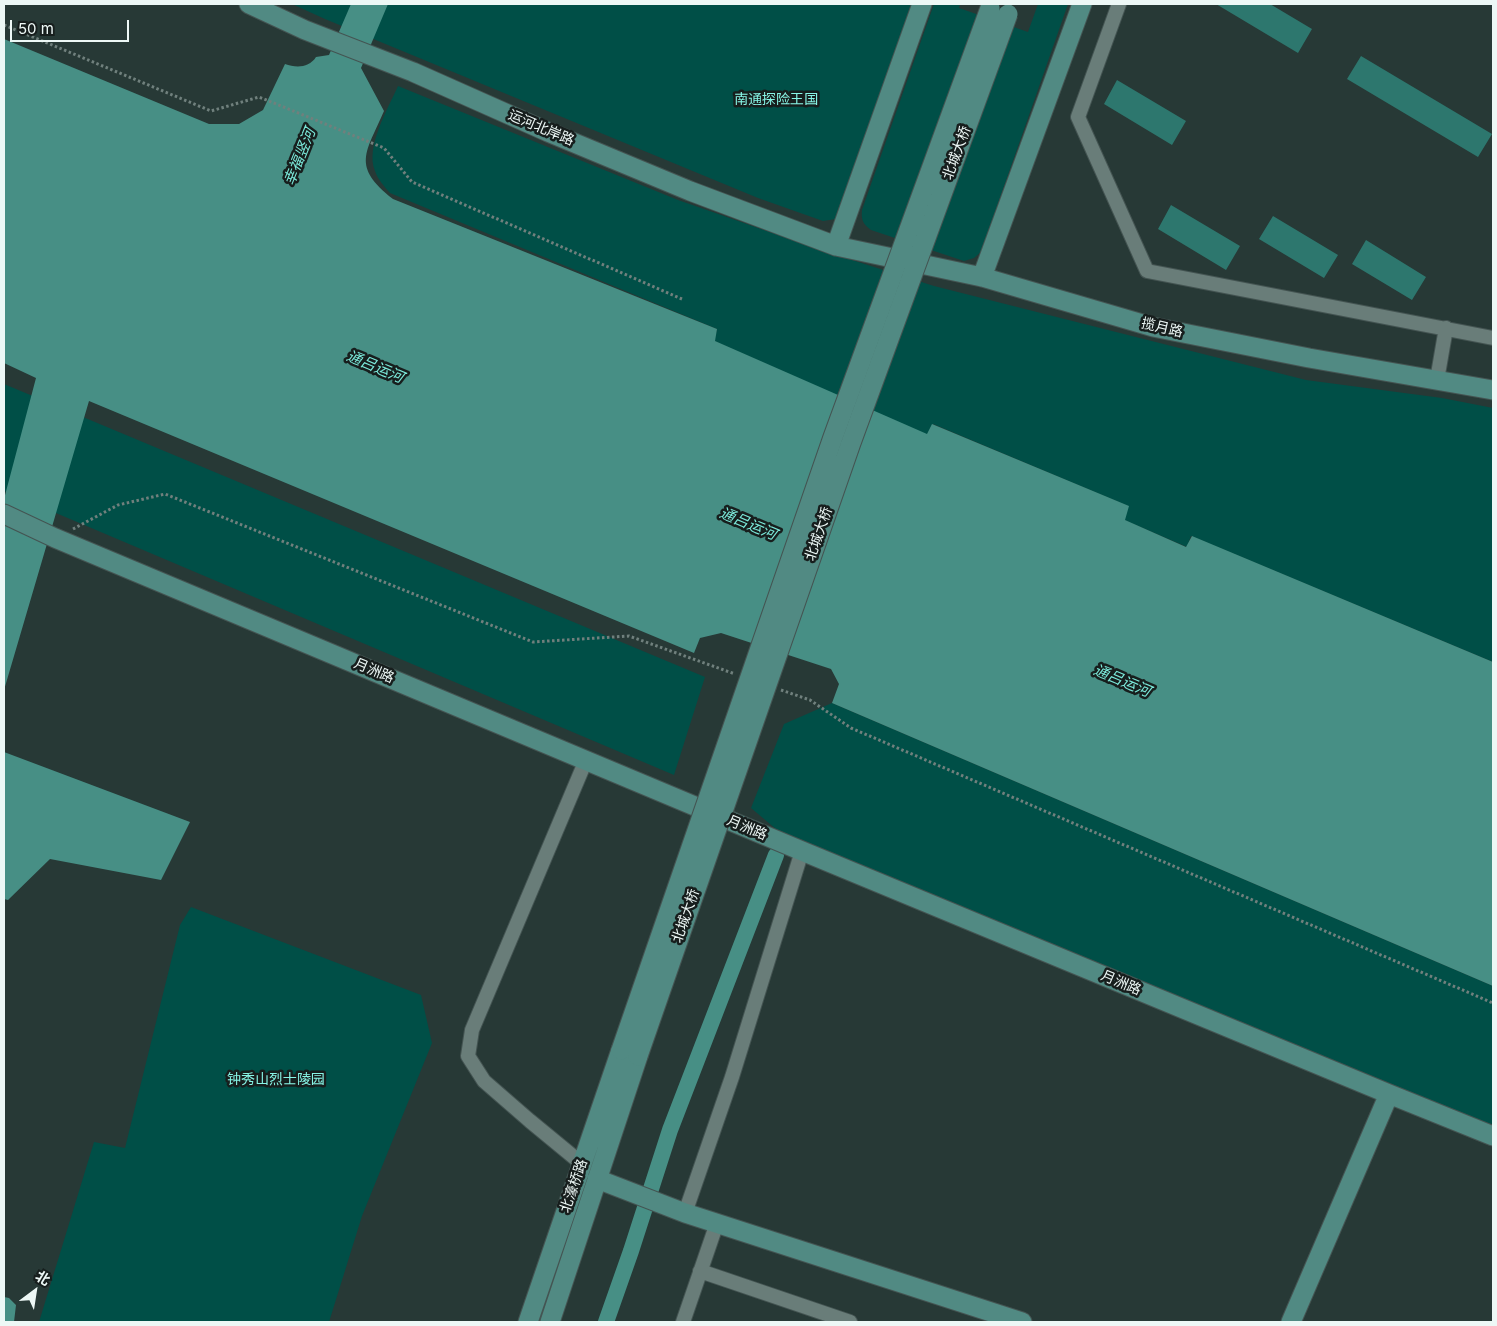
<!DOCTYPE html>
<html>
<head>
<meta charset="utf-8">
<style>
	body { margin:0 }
	#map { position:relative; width:1497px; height:1326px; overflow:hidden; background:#273936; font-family:Inter,"Noto Sans SC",sans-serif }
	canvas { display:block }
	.frame { position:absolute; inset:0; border:5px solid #edf8f6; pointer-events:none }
	.north { position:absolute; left:10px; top:1266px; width:50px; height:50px; -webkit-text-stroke:4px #171e1d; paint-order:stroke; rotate:31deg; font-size:14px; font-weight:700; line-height:20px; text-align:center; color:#edf8f6 }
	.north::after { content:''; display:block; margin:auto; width:18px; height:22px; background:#edf8f6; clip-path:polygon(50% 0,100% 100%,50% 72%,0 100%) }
	.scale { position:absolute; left:10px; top:20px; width:119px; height:22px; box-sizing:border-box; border:2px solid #edf8f6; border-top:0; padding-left:6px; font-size:15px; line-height:18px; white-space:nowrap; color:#edf8f6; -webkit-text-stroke:4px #171e1d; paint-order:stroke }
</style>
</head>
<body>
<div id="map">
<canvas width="1497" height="1326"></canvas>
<div class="frame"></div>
<div class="north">北</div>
<div class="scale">50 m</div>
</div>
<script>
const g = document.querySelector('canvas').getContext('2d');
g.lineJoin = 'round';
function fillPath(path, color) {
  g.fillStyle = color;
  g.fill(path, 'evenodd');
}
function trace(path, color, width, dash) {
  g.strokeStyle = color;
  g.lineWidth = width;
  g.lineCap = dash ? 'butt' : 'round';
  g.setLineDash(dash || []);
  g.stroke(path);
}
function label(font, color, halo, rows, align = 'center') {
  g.font = font + ' Inter,"Noto Sans SC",sans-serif';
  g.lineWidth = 5;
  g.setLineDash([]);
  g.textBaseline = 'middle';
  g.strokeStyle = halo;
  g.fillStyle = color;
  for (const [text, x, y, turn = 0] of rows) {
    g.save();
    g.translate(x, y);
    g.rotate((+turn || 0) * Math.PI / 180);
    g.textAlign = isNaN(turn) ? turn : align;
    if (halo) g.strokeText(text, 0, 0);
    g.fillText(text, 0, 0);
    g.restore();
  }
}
fillPath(new Path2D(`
	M292 4H915L836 219 823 221 758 198 325 19Z
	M934 4H960L959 8 1028 32 1038 4H1068L981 252 974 258 964 261 871 230C863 224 861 220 862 210Z
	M398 86 678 200 833 254 934 286 1306 380 1442 398 1493 408V662L1191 536 1187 547 1124 520 1128 506 933 424 927 435 714 341 717 329 390 193C384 186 378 180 375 171 365 147 388 109 398 86Z
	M4 384 705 677 674 775 4 491Z
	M832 703 1493 986V1136L802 851 751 808 784 724Z
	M191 907 421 995 432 1043 362 1216 329 1322H39L94 1142 125 1148 180 925Z`), '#004f47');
fillPath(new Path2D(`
	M351 4H388L361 68 384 111C366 153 351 166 393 199L717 329 715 341 927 434 932 424 1129 506 1125 520 1186 547 1192 536 1493 662V986L832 703 839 684 831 669 721 633 700 638 694 653 89 401 4 690V499L36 378 4 363V39L209 124H239L263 110 285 64C296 68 309 68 316 57L329 55Z
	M4 752 190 822 161 880 50 859 8 900 4 899Z
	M4 1297 9 1298 16 1305 14 1322H4Z`), '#478f85');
trace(new Path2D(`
	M606 1322 631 1251 670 1130 776 855`), '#478f85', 16);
fillPath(new Path2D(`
	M1216 4H1270L1312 29 1298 53Z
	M1361 56 1492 134 1478 157 1347 79Z
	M1117 80 1186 121 1172 145 1104 104Z
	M1171 205 1240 246 1226 270 1158 229Z
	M1273 216 1338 255 1324 278 1259 239Z
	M1366 240 1426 277 1412 300 1352 264Z`), '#2d776e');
const street = new Path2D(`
	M1119 4 1078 117 1147 271 1493 338
	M1437 380 1446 328
	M581 1163 530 1121 484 1081 468 1056 472 1030 586 760
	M685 1213 732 1077 802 851
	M700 1271 850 1322
	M683 1322 717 1223`);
const secondary = new Path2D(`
	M249 4 305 30 413 72 548 132 690 191 836 246 982 277 1153 327 1309 358 1493 390
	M836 246 922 4
	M982 277 1082 4
	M4 514 55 538 802 851 1389 1094 1493 1136
	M597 1179 685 1213 1022 1322
	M528 1322 621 1050
	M550 1322 638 1056
	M1291 1322 1389 1094`);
trace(street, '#445452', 16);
trace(secondary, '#445452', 21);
trace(new Path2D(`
	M4 25 211 111 259 97 384 148 412 182 682 299
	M73 529 118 505 165 494 533 642 629 636 735 674
	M781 690 810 700 851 728 1493 1003`), '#70807d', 3, [2.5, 2.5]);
trace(street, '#697d79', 14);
trace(secondary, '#518a83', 19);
const secondaryBridge = new Path2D(`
	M621 1050 833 437 990 8
	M638 1056 851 443 1008 14`);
trace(secondaryBridge, '#445452', 21, []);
trace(secondaryBridge, '#518a83', 19);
label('14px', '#87f5e6', '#171e1d', [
	["南通探险王国",776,100],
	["钟秀山烈士陵园",276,1080]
]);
label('14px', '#edf8f6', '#171e1d', [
	["运河北岸路",541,128,23],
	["北城大桥",957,153,-70],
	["揽月路",1162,328,13],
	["北城大桥",819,534,-71],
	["月洲路",374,671,23],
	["月洲路",747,828,23],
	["北城大桥",686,916,-71],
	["月洲路",1121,983,23],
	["北濠桥路",574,1186,-71]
]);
label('italic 15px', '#7be9da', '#171e1d', [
	["幸福竖河",300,157,-68],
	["通吕运河",375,367,23],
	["通吕运河",748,524,23],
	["通吕运河",1122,681,23]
]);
</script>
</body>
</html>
